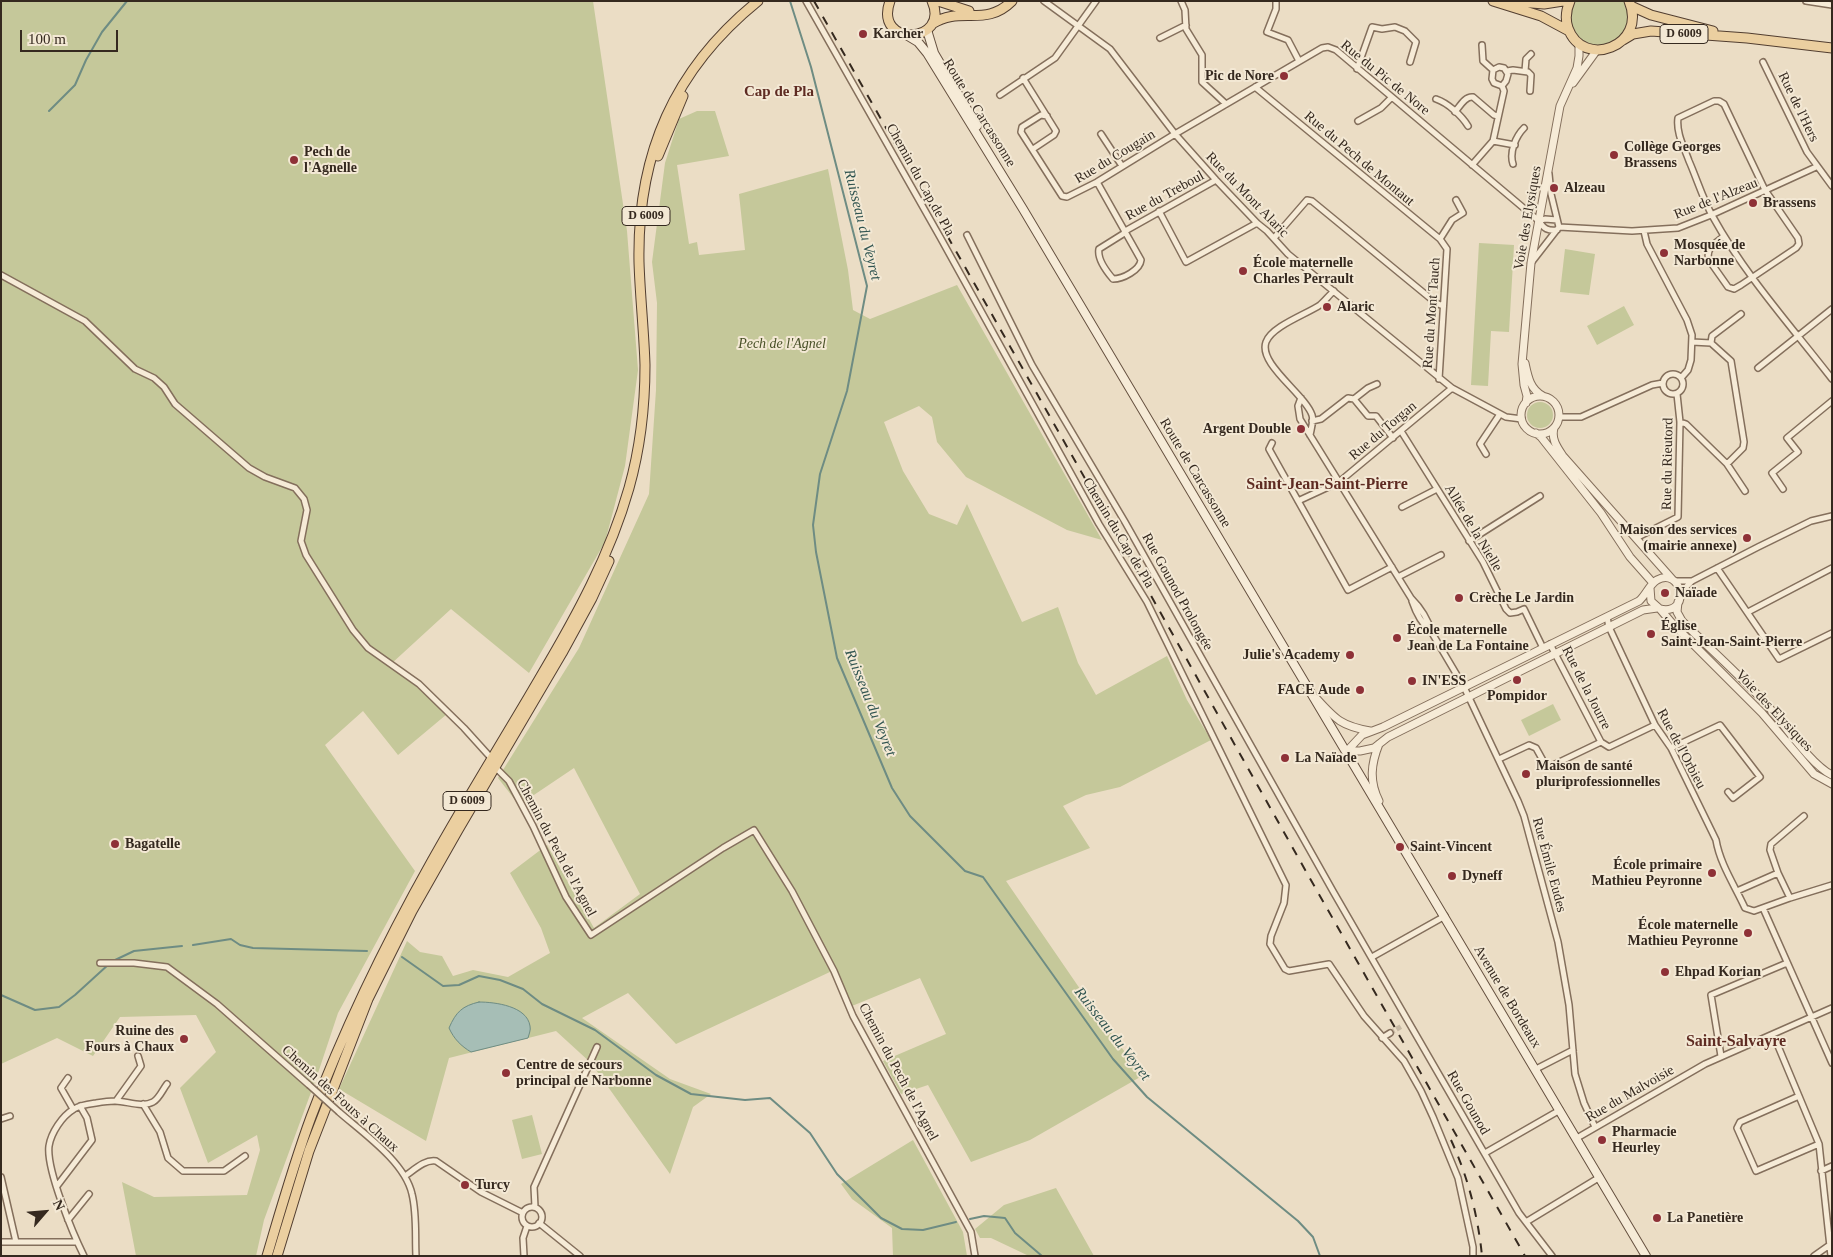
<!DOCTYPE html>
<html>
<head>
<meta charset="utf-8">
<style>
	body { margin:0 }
	#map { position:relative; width:1833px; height:1257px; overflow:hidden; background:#ebddc5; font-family:"Times New Roman",serif }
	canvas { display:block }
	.frame { position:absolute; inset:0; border:2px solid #35291f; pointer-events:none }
	.north { position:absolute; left:20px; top:1187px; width:50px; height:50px; -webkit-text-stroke:4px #f3e8d4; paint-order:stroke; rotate:63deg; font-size:14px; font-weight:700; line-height:20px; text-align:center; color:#35291f }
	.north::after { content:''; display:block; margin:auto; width:18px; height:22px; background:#35291f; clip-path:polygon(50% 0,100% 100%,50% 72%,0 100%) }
	.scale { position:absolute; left:20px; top:30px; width:98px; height:22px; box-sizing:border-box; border:2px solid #35291f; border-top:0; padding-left:6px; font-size:15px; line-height:18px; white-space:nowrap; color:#35291f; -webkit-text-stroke:4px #f3e8d4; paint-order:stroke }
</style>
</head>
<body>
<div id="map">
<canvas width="1833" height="1257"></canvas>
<div class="frame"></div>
<div class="north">N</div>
<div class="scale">100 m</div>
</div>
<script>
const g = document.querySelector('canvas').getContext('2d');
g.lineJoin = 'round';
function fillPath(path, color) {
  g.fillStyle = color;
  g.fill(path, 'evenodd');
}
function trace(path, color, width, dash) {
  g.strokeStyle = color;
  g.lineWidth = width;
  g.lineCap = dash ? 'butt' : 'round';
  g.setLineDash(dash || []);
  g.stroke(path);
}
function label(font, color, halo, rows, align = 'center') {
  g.font = font + ' "Times New Roman",serif';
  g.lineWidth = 4;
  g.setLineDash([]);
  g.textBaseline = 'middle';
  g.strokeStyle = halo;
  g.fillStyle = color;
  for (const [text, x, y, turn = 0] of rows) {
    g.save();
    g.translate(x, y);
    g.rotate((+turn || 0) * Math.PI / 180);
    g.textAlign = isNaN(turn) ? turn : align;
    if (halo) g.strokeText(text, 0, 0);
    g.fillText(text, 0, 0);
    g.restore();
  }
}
fillPath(new Path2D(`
	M1 1H593L627 231 638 370 625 466 605 542 529 673 451 609 391 664 447 714 398 755 363 711 325 745 415 871 338 1013 317 1076 264 1220 256 1256H136L122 1182 154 1197 247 1195 260 1150 257 1135 208 1163 180 1088 216 1052 196 1015 120 1017 93 1056 57 1038 1 1064Z
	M1575 1H1624C1628 8 1629 17 1627 24 1616 64 1554 43 1575 1Z
	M697 111H715L729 156 677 165 689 244 697 242 699 255 745 250 739 194 828 169 848 270 853 310 870 319 957 285 1102 540 1067 530 966 477 937 442 932 417 919 406 884 422 903 471 929 514 957 525 967 504 1022 622 1058 607 1078 663 1096 695 1167 656 1187 700 1211 740 1120 787 1086 795 1063 806 1090 848 1006 881 1089 1002 1142 1076 1030 1140 971 1162 928 1085 901 1094 883 1061 946 1034 920 978 852 1006 832 971 676 1044 628 993 582 1018 670 1079 711 1094 693 1107 670 1174 591 1063 556 1031 449 1058 426 1141 339 1089 407 941 420 952 442 956 453 976 473 970 508 977 550 953 541 928 510 873 547 845 594 928 640 894 574 768 519 805 498 778 579 648 649 494 656 390 657 303 652 262 665 163 679 119Z
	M1479 243 1514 245 1509 332 1491 331 1488 386 1471 385Z
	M1565 249 1595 254 1589 295 1560 292Z
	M1624 306 1634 325 1597 345 1587 326Z
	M1527 415a13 13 0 1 1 26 0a13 13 0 1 1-26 0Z
	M1553 704 1561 720 1529 736 1521 720Z
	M532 1115 542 1154 522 1159 512 1120Z
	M913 1140 963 1232 967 1256H893L892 1228 852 1199 841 1184Z
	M1056 1188 1094 1256H1029L991 1238H980L975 1229 1004 1205Z`), '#c5c89a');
const water = new Path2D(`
	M479 1002C495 1002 527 1006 530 1026 531 1030 529 1034 528 1038L471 1052C461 1046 454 1039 449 1028 456 1012 462 1006 479 1002Z`);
fillPath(water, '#a6beb6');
trace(water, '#6e8c83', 1);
trace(new Path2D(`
	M790 1 811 67 867 286 847 391 820 474 813 525 816 552 837 658 892 788 910 816 965 871 983 877 1113 1059 1147 1097 1298 1221 1313 1237 1320 1256
	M49 111 75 85 86 60 102 32 127 1
	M193 945 231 939 240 945 253 948 367 951
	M402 957 443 986 459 985 479 976 500 980 523 989 542 1004 595 1030 656 1075 691 1094 745 1100 770 1098 810 1133 837 1174 881 1218 902 1229 923 1230 956 1222
	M113 961 134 951 182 946
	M1 995 35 1010 59 1007 75 995 109 964
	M970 1219 984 1216 1005 1218 1015 1233 1042 1256
	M1197 1256H1208`), '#6e8c83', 2);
trace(new Path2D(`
	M1390 1033 1402 1026`), '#c7b9a4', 5, [5, 2.5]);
const minor = new Path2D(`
	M806 1 940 237 1099 524 1147 602 1286 885 1284 903 1271 936 1270 944 1285 969 1289 971 1329 964 1364 1016 1404 1061 1421 1091 1433 1117 1458 1178 1473 1247V1256
	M1044 1 1110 49 1175 134 1216 180 1257 223 1267 231 1288 254 1452 388 1506 417 1522 419
	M1181 1 1185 10 1186 29 1202 55V82L1226 104
	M1276 1V9L1267 32 1288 40 1299 61
	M1806 1 1832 5
	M1160 38 1186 25
	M1482 45 1483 61 1493 70
	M1763 62 1807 152 1832 186
	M1357 69 1372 27 1382 29 1395 27 1405 31 1416 42 1410 62
	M1507 71 1513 70 1528 72 1531 75 1530 91
	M1525 71 1526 59 1531 54
	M1023 78 1056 131 1054 135 1033 149
	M1255 87 1440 239 1447 249 1439 379
	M1000 95 1055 58 1096 1
	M1436 99C1448 103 1462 116 1468 126
	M1455 112C1460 106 1465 96 1473 97L1494 115 1498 116
	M1047 116 1041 115 1022 127 1021 132 1062 196 1067 197 1097 182 1175 134 1322 48 1328 47 1336 50 1539 221C1544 229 1548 231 1557 230
	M1358 121 1381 108 1391 98
	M1101 134 1122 166
	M1493 141 1515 145
	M1513 164C1509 152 1516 136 1524 128
	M1472 165 1493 141 1504 91 1502 86 1494 83 1492 79 1493 70 1499 67 1504 68 1508 74 1506 81 1502 86
	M1097 182 1141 260C1140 270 1123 279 1113 279 1107 272 1097 259 1099 249L1123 234 1127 230 1216 180
	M1159 211 1186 262 1257 223
	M1539 221 1545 219 1557 220
	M1559 227 1632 231 1678 228 1711 215 1816 167
	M1644 231 1647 244 1687 320 1692 335 1691 360 1688 370 1681 378
	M967 235 1032 365 1125 522 1334 893 1519 1213 1552 1256
	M1724 236C1716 243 1705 248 1709 260L1728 287 1734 289 1741 285 1796 248 1799 244 1798 238 1765 190 1724 104 1719 101H1714L1678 118C1676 133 1684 147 1689 161 1697 179 1703 200 1713 217 1745 275 1791 326 1832 379
	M1274 238 1307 200 1312 201 1436 303 1443 306
	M1440 239 1452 220 1463 213 1456 200
	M1531 263 1559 227 1551 194 1549 174
	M1 275 85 321 135 369 154 378 164 387 175 404 249 468 265 477 295 488 304 499 307 510 301 541 306 555 353 630 368 648 419 684 464 728 492 759
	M1692 342 1711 343 1731 361 1744 442 1743 448 1727 464
	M1711 343 1712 336 1741 314
	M1758 368 1832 309
	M1663 384a10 10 0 1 1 20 0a10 10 0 1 1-20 0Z
	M1301 398 1298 406 1300 419 1411 598C1421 608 1428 619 1432 633L1464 687 1518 801 1524 816 1558 942 1569 1005 1575 1074 1584 1103 1595 1127
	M1354 399 1368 388 1377 384
	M1559 417H1581L1652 385 1663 383
	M1312 421 1321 419 1348 398 1354 399 1368 416H1376L1393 438
	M1680 422 1686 424 1727 464 1745 491
	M1401 431 1483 562 1506 609 1510 613 1517 612 1524 609 1543 648
	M1310 435C1311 429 1314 421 1312 415 1305 394 1258 364 1266 342 1272 326 1307 314 1320 305 1325 301 1329 295 1334 291
	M1272 443 1269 449 1348 590 1392 567
	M1486 454 1480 444 1500 414
	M1783 489 1772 473 1798 452 1787 438 1832 401
	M1298 501 1339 482 1452 388
	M1402 507 1437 489
	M1636 538 1678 517 1680 422 1677 394
	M1469 541 1540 496
	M1717 568 1779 659 1832 633
	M1398 577 1441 555
	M1675 581H1692
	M1681 592 1692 581 1758 547 1811 521 1832 516
	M1412 601C1416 613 1422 624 1431 632
	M1748 612 1832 568
	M1607 617 1609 627 1655 725 1671 748 1716 840C1720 864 1735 886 1745 908L1754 911 1790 898 1778 873 1737 891
	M1550 644 1601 742 1609 747 1655 725
	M1671 748 1720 725 1760 777 1733 798 1728 792
	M1499 759 1529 745 1536 748 1546 766H1551L1601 742
	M495 767 509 781 533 826 566 897 591 935 723 848 754 830 792 891 834 971 853 1016 971 1232 975 1256
	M1778 873 1770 850 1771 844 1804 816
	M1790 898 1832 885
	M1763 908 1832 1063
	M1372 957 1445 916
	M100 963H134L167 967 217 1004 309 1085
	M1773 1034 1819 1144 1831 1256
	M1382 1038 1390 1033
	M1721 1056 1711 995 1787 963
	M1536 1069 1573 1050
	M68 1078 61 1088 73 1109
	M1799 1096 1740 1122 1737 1128 1756 1171 1819 1144
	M116 1101 141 1066 138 1056
	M143 1104 160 1132 168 1158 183 1171H224L245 1156
	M339 1112C363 1133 405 1162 412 1194 417 1214 415 1236 416 1256
	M1 1119 10 1116
	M1577 1138 1705 1064 1832 1008
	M1485 1153 1560 1110
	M1821 1171 1832 1166
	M405 1176C414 1170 425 1159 436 1161L481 1192 523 1213
	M1 1177 16 1242H77
	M57 1186 92 1140 87 1118 80 1106
	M535 1207 534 1187 597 1047
	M522 1217a10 10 0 1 1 20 0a10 10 0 1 1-20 0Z
	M68 1220 89 1194
	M1526 1222 1600 1177
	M539 1223 580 1256
	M1 1242H16
	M84 1256C73 1234 46 1169 49 1146 51 1133 62 1116 74 1109 80 1105 89 1104 96 1103 102 1102 109 1101 115 1101 127 1101 142 1108 153 1102 159 1099 163 1089 167 1084
	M524 1256 523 1238 527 1226
	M1814 1256 1831 1244`);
const tertiary = new Path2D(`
	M1573 83 1597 50
	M1525 363C1528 377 1530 389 1543 396
	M1521 415a19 19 0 1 1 38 0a19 19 0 1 1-38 0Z
	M1526 403 1527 396 1524 385 1522 364 1531 263 1560 106 1577 68 1579 56V43
	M1554 428C1551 439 1557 447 1563 456L1672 579
	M1536 433 1541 437 1601 513 1630 557 1653 583
	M1678 602 1677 612 1682 621C1710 649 1740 675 1767 705 1784 724 1811 765 1832 775
	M1660 609 1671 622 1762 713 1814 774 1832 784
	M1317 699C1336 720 1342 726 1370 731
	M1347 751 1362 735 1383 727 1639 601C1646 595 1649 585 1657 580 1682 566 1692 616 1660 609L1651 601 1650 588
	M1347 751H1360L1374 748 1388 737 1643 610 1657 608
	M1379 801C1369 781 1371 764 1379 744`);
const secondary = new Path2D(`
	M927 30 934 53 977 126
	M908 36 918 42 927 53 1023 209 1646 1256`);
const primary = new Path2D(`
	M890 1C873 48 951 44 932 1
	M938 1 969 11
	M1493 1 1541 16 1569 31
	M1507 1 1544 4 1563 1
	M1570 1C1566 10 1565 19 1568 28 1583 70 1648 46 1629 1
	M1631 6 1651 15 1713 31
	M932 24C961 5 985 28 1012 1
	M1623 40 1633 34 1651 31 1747 38 1832 48
	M658 156 683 96
	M267 1256C281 1209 294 1163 311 1117 344 1029 386 943 432 861 467 798 505 738 541 676 576 617 610 555 629 488 640 449 645 407 645 365 644 331 640 296 639 262 637 154 674 69 758 1
	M277 1256 309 1151 368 999 412 911 458 830 562 653 592 598 609 561`);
trace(minor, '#846f5c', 8);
trace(tertiary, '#846f5c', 9);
trace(secondary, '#665140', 10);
trace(primary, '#523e30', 11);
trace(minor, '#f6ebd7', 5);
trace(tertiary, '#f6ebd7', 7);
trace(secondary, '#f6ebd7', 8);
trace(primary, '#ebcfa0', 9);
trace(new Path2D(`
	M814 1 1091 489 1308 875 1525 1256
	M1451 1140C1468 1177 1478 1216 1482 1256`), '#35291f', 2, [9, 9]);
const minorBridge = new Path2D(`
	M309 1085 339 1112`);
trace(minorBridge, '#846f5c', 8, []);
trace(minorBridge, '#f6ebd7', 5);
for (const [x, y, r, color] of [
	[863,34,5,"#8e3137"],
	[1284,76,5,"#8e3137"],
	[1614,155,5,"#8e3137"],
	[294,160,5,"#8e3137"],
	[1554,188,5,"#8e3137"],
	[1753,203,5,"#8e3137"],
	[1664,253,5,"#8e3137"],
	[1243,271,5,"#8e3137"],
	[1327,307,5,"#8e3137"],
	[1301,429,5,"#8e3137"],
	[1747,538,5,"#8e3137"],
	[1665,593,5,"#8e3137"],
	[1459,598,5,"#8e3137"],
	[1651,634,5,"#8e3137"],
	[1397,638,5,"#8e3137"],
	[1350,655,5,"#8e3137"],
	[1517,680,5,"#8e3137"],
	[1412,681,5,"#8e3137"],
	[1360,690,5,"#8e3137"],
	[1285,758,5,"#8e3137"],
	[1526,774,5,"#8e3137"],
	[115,844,5,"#8e3137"],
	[1400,847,5,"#8e3137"],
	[1712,873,5,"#8e3137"],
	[1452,876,5,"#8e3137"],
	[1748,933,5,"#8e3137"],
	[1665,972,5,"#8e3137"],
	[184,1039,5,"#8e3137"],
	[506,1073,5,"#8e3137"],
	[1602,1140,5,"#8e3137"],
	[465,1185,5,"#8e3137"],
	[1657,1218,5,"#8e3137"]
]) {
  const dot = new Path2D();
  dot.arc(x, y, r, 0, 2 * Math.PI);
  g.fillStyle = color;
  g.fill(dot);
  trace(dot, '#f3e8d4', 2);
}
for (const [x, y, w] of [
	[1684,34,48],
	[646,216,48],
	[467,801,48]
]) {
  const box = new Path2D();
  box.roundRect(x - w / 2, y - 9.5, w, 19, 4);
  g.fillStyle = '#f3e8d4';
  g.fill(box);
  trace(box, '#35291f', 1);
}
label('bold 12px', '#35291f', null, [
	["D 6009",1684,34],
	["D 6009",646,216],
	["D 6009",467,801]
]);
label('bold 14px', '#35291f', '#f3e8d4', [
	["Karcher",873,34],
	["Pic de Nore",1274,76,"right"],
	["Collège Georges",1624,147],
	["Brassens",1624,163],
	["Pech de",304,152],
	["l'Agnelle",304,168],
	["Alzeau",1564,188],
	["Brassens",1763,203],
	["Mosquée de",1674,245],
	["Narbonne",1674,261],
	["École maternelle",1253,263],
	["Charles Perrault",1253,279],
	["Alaric",1337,307],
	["Argent Double",1291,429,"right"],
	["Maison des services",1737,530,"right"],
	["(mairie annexe)",1737,546,"right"],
	["Naïade",1675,593],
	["Crèche Le Jardin",1469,598],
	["Église",1661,626],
	["Saint-Jean-Saint-Pierre",1661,642],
	["École maternelle",1407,630],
	["Jean de La Fontaine",1407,646],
	["Julie's Academy",1340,655,"right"],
	["IN'ESS",1422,681],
	["FACE Aude",1350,690,"right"],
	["Pompidor",1517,696,"center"],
	["La Naïade",1295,758],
	["Maison de santé",1536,766],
	["pluriprofessionnelles",1536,782],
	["Bagatelle",125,844],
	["Saint-Vincent",1410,847],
	["École primaire",1702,865,"right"],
	["Mathieu Peyronne",1702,881,"right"],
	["Dyneff",1462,876],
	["École maternelle",1738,925,"right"],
	["Mathieu Peyronne",1738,941,"right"],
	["Ehpad Korian",1675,972],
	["Ruine des",174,1031,"right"],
	["Fours à Chaux",174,1047,"right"],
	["Centre de secours",516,1065],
	["principal de Narbonne",516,1081],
	["Pharmacie",1612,1132],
	["Heurley",1612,1148],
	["Turcy",475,1185],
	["La Panetière",1667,1218]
], 'left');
label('14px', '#35291f', '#f3e8d4', [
	["Rue du Pic de Nore",1385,78,39],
	["Rue de l'Hers",1798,107,64],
	["Route de Carcassonne",979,113,58],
	["Rue du Cougain",1115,157,-31],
	["Rue du Pech de Montaut",1359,159,40],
	["Chemin du Cap de Pla",920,180,61],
	["Rue du Mont Alaric",1247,195,46],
	["Rue du Treboul",1165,196,-29],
	["Rue de l'Alzeau",1716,199,-22],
	["Voie des Elysiques",1528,218,-80],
	["Rue du Mont Tauch",1432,313,-86],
	["Rue du Torgan",1383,431,-40],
	["Rue du Rieutord",1668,464,-89],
	["Route de Carcassonne",1195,473,59],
	["Allée de la Nielle",1473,528,59],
	["Chemin du Cap de Pla",1118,533,59],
	["Rue Gounod Prolongée",1177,592,61],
	["Rue de la Jourre",1586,688,63],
	["Voie des Elysiques",1774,711,47],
	["Rue de l'Orbieu",1681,749,62],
	["Chemin du Pech de l'Agnel",556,848,62],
	["Rue Émile Eudes",1549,865,75],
	["Avenue de Bordeaux",1507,997,59],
	["Chemin du Pech de l'Agnel",898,1072,62],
	["Rue du Malvoisie",1630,1094,-30],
	["Chemin des Fours à Chaux",340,1099,42],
	["Rue Gounod",1468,1103,60]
]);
label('italic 14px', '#485027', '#f3e8d4', [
	["Pech de l'Agnel",782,344]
]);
label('bold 15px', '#5e2b22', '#f3e8d4', [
	["Cap de Pla",779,92]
]);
label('italic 15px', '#305450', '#f3e8d4', [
	["Ruisseau du Veyret",862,225,76],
	["Ruisseau du Veyret",870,703,68],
	["Ruisseau du Veyret",1112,1034,52]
]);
label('bold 16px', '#5e2b22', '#f3e8d4', [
	["Saint-Jean-Saint-Pierre",1327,485],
	["Saint-Salvayre",1736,1042]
]);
</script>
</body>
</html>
